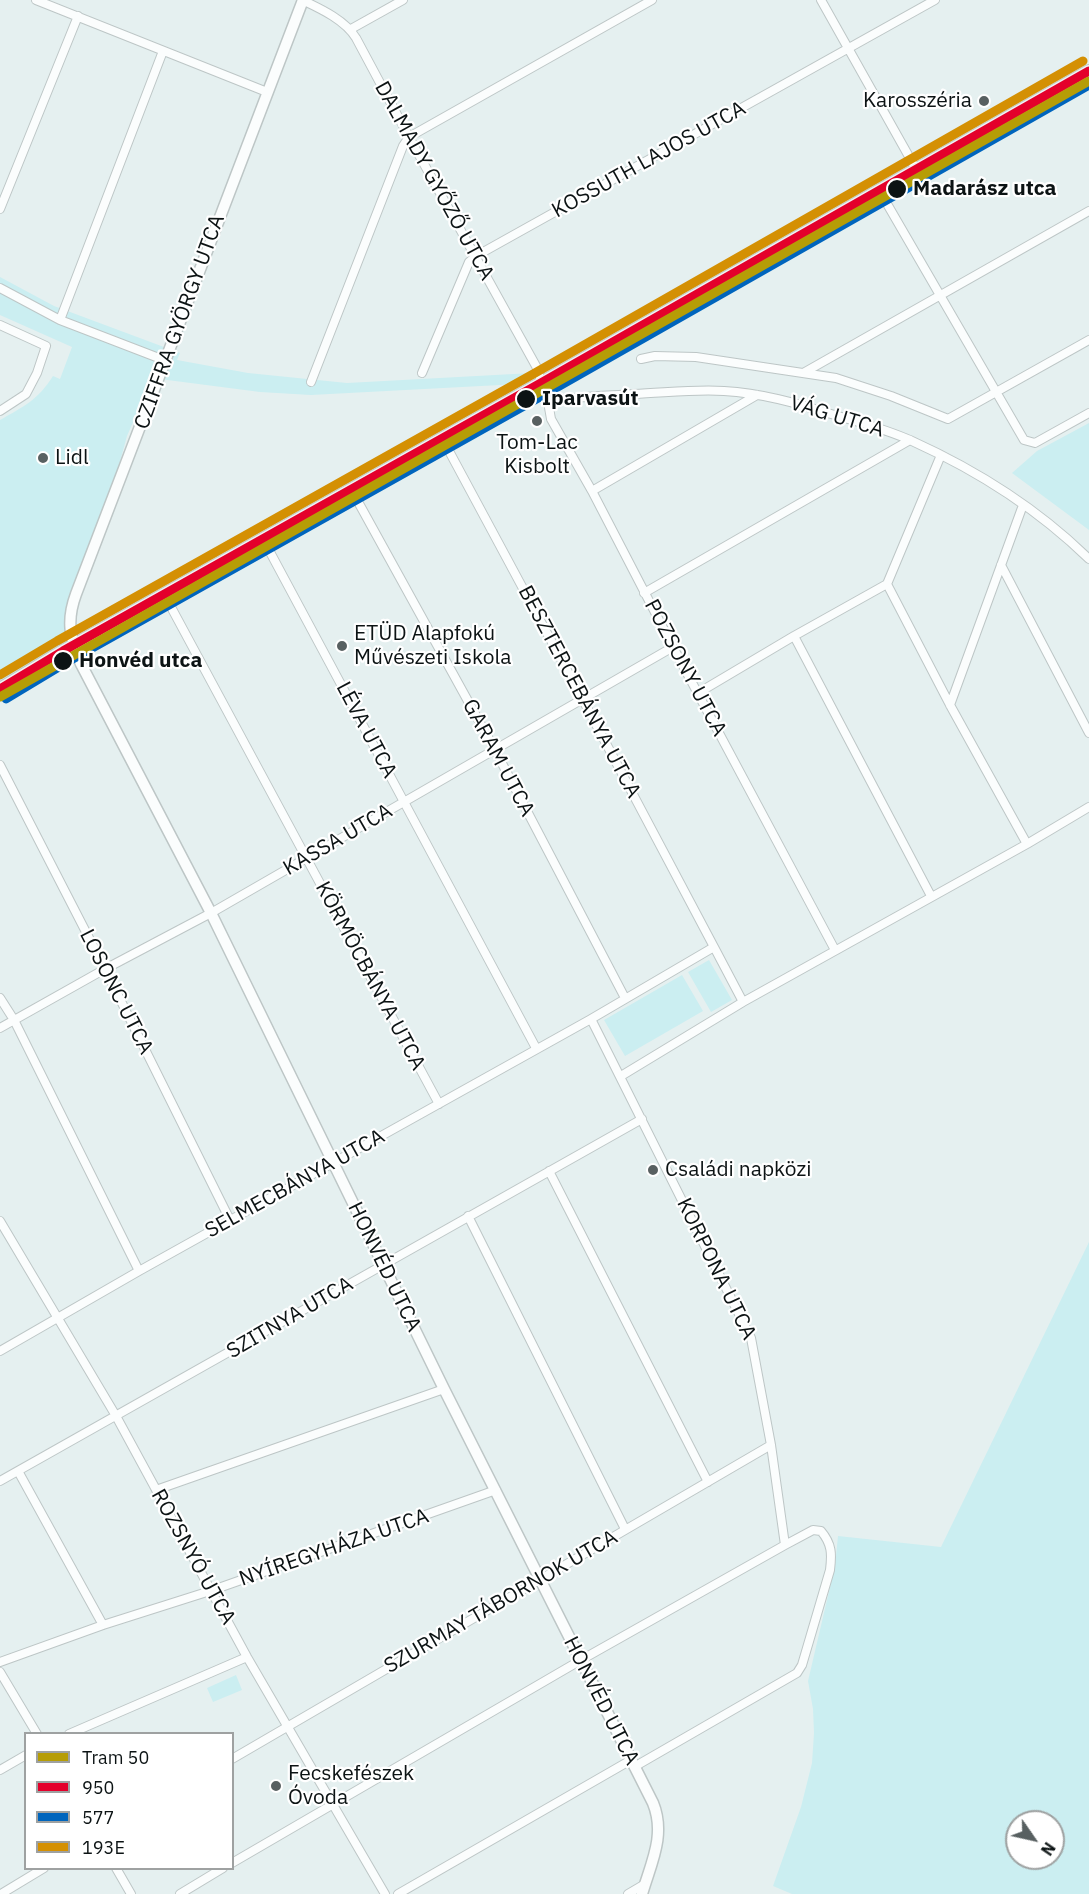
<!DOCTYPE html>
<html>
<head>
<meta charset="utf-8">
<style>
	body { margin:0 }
	#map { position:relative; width:1089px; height:1894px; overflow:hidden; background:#e5f0f0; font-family:"IBM Plex Sans",sans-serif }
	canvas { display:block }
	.legend { position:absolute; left:24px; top:1732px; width:210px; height:138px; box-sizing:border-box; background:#fff; border:2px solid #9ea1a1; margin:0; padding:8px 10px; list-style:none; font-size:18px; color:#0c1314 }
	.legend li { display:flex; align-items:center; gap:12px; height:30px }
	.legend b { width:30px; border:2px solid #9ea1a1 }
	.north { position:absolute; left:1005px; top:1810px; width:60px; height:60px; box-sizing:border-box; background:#fff; border:2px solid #9ea1a1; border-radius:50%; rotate:124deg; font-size:16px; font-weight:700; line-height:24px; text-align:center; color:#0c1314 }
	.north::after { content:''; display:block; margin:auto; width:21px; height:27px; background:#586061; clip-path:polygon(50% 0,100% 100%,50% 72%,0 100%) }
</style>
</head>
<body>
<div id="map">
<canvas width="1089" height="1894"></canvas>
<ul class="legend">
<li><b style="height:8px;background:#b69d06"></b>Tram 50</li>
<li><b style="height:8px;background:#e4002b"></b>950</li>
<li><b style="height:8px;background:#0065bd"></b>577</li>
<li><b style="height:8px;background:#d49003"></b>193E</li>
</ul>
<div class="north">N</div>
</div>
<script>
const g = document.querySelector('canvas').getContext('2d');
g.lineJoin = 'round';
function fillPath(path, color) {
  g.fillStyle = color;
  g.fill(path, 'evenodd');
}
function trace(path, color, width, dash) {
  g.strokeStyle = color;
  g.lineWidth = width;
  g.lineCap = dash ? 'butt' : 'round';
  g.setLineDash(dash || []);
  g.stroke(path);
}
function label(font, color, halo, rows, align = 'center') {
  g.font = font + ' "IBM Plex Sans",sans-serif';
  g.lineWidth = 4.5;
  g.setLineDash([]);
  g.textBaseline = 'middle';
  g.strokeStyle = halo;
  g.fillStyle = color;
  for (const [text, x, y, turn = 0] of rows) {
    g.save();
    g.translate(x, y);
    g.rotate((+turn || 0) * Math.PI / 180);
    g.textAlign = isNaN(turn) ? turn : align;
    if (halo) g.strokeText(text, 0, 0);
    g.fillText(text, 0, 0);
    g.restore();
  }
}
fillPath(new Path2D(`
	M0 277 54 306 180 353 177 360 248 373 347 383 532 373 519 384 311 395 260 392 152 378 127 436 98 542 77 600 75 638 0 681V420C23 407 38 400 53 376L60 379 72 347 0 315Z
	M1089 423V530L1012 473 1037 451Z
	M709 960 732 1000 711 1012 688 972Z
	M682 975 703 1011 625 1056 604 1020Z
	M1089 1242V1894H792L773 1886 801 1807 812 1763 814 1733 813 1709 808 1681 835 1566 838 1536 941 1547ZM1017 1822H1053V1858H1017Z
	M236 1675 242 1690 213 1702 207 1688Z`), '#cbeef1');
const minor = new Path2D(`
	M36 0 267 92
	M302 0C321 9 345 20 356 38L409 137 536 366 548 402 551 419 592 491 673 647 835 950
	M821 0 916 169
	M351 29 403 0
	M879 190 1024 440 1035 443 1089 413
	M0 209 78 16
	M0 288 60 320 164 360
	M60 320 163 51
	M0 325 46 346 37 373 26 394 0 411
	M641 359 655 356 696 357 836 378 891 396 948 419 1089 340
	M805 372 1089 211
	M422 373 469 262 476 256 935 0
	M311 382 403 146 409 137 652 0
	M548 402C576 396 605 396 634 394 664 393 694 389 724 391 761 393 796 403 831 414 858 422 886 429 912 441 976 470 1039 510 1089 559
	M442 438 583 700 714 947
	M351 489 495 750 625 998
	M592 491 757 395
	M263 539 536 1048
	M1001 565 1089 733
	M887 584 950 705 1027 844
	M644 593 910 440
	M164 594 439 1104
	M794 636 931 896
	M698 693 794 636 887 584 941 455
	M950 705 1023 505
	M0 765 105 969 230 1220
	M0 998 14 1020 139 1271
	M743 1002 1027 844 1089 807
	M0 1028 105 969 211 913 673 647
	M621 1076 743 1002 714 947 591 1019 751 1338 771 1445 785 1545
	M549 1171 708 1482
	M468 1216 625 1529
	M0 1221 116 1416 247 1657 385 1894
	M0 1351 139 1271 591 1019
	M18 1471 103 1625
	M0 1481 642 1119
	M156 1490 444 1389
	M0 1662 103 1625 210 1591 496 1490
	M0 1672 37 1734
	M69 1734 247 1657
	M232 1759 771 1445
	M0 1770 26 1755
	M232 1863 581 1660 785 1545 813 1530 821 1531C832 1544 832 1554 830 1570L802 1665 797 1673 634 1767
	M116 1868 131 1894
	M1 1894 44 1868
	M180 1894 223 1868
	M398 1894 631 1760
	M628 1894 645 1884`);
const tertiary = new Path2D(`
	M303 0 76 594C66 621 70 638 81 664L211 913 444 1389 653 1803C666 1835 651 1863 642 1894`);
const secondary = new Path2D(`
	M0 689 63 651 541 383 1089 71`);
trace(minor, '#bdc6c6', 10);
trace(tertiary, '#bdc6c6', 13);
trace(secondary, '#bdc6c6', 14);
trace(minor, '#fbfdfd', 8);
trace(tertiary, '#fbfdfd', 10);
trace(secondary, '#eff4f4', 12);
trace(new Path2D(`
	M0 689 63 651 541 383 1089 71`), '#e4002b', 9);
trace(new Path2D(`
	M6 699 69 661 547 393 1089 85`), '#0065bd', 9);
trace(new Path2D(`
	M0 675 57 641 535 373 1083 61`), '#d49003', 9);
trace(new Path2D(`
	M0 697 1089 81`), '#b69d06', 9);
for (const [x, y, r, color] of [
	[984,101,6,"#586061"],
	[897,189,10,"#0c1314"],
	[526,399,10,"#0c1314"],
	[537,421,6,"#586061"],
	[43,458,6,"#586061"],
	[342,646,6,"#586061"],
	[63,661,10,"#0c1314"],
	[653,1170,6,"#586061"],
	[276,1786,6,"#586061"]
]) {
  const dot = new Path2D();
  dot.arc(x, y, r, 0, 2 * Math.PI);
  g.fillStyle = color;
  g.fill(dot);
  trace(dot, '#fff', 2);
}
label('21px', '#0c1314', '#fff', [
	["Karosszéria",972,101,"right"],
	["Tom-Lac",537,443,"center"],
	["Kisbolt",537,467,"center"],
	["Lidl",55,458],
	["ETÜD Alapfokú",354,634],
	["Művészeti Iskola",354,658],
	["Családi napközi",665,1170],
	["Fecskefészek",288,1774],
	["Óvoda",288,1798]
], 'left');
label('21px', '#0c1314', '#fff', [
	["KOSSUTH LAJOS UTCA",649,160,-29],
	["DALMADY GYŐZŐ UTCA",434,181,61],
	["CZIFFRA GYÖRGY UTCA",180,322,-70],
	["VÁG UTCA",837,417,17],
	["POZSONY UTCA",685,668,62],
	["BESZTERCEBÁNYA UTCA",579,692,62],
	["LÉVA UTCA",366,730,62],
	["GARAM UTCA",498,758,62],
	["KASSA UTCA",338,840,-30],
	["KÖRMÖCBÁNYA UTCA",370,976,62],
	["LOSONC UTCA",116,992,63],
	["SELMECBÁNYA UTCA",295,1184,-29],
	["HONVÉD UTCA",384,1267,64],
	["KORPONA UTCA",716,1269,64],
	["SZITNYA UTCA",290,1318,-30],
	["NYÍREGYHÁZA UTCA",334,1548,-19],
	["ROZSNYÓ UTCA",193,1557,61],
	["SZURMAY TÁBORNOK UTCA",501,1602,-30],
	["HONVÉD UTCA",601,1701,63]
]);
label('bold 21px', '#0c1314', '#fff', [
	["Madarász utca",913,189],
	["Iparvasút",542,399],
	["Honvéd utca",79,661]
], 'left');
</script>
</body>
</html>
